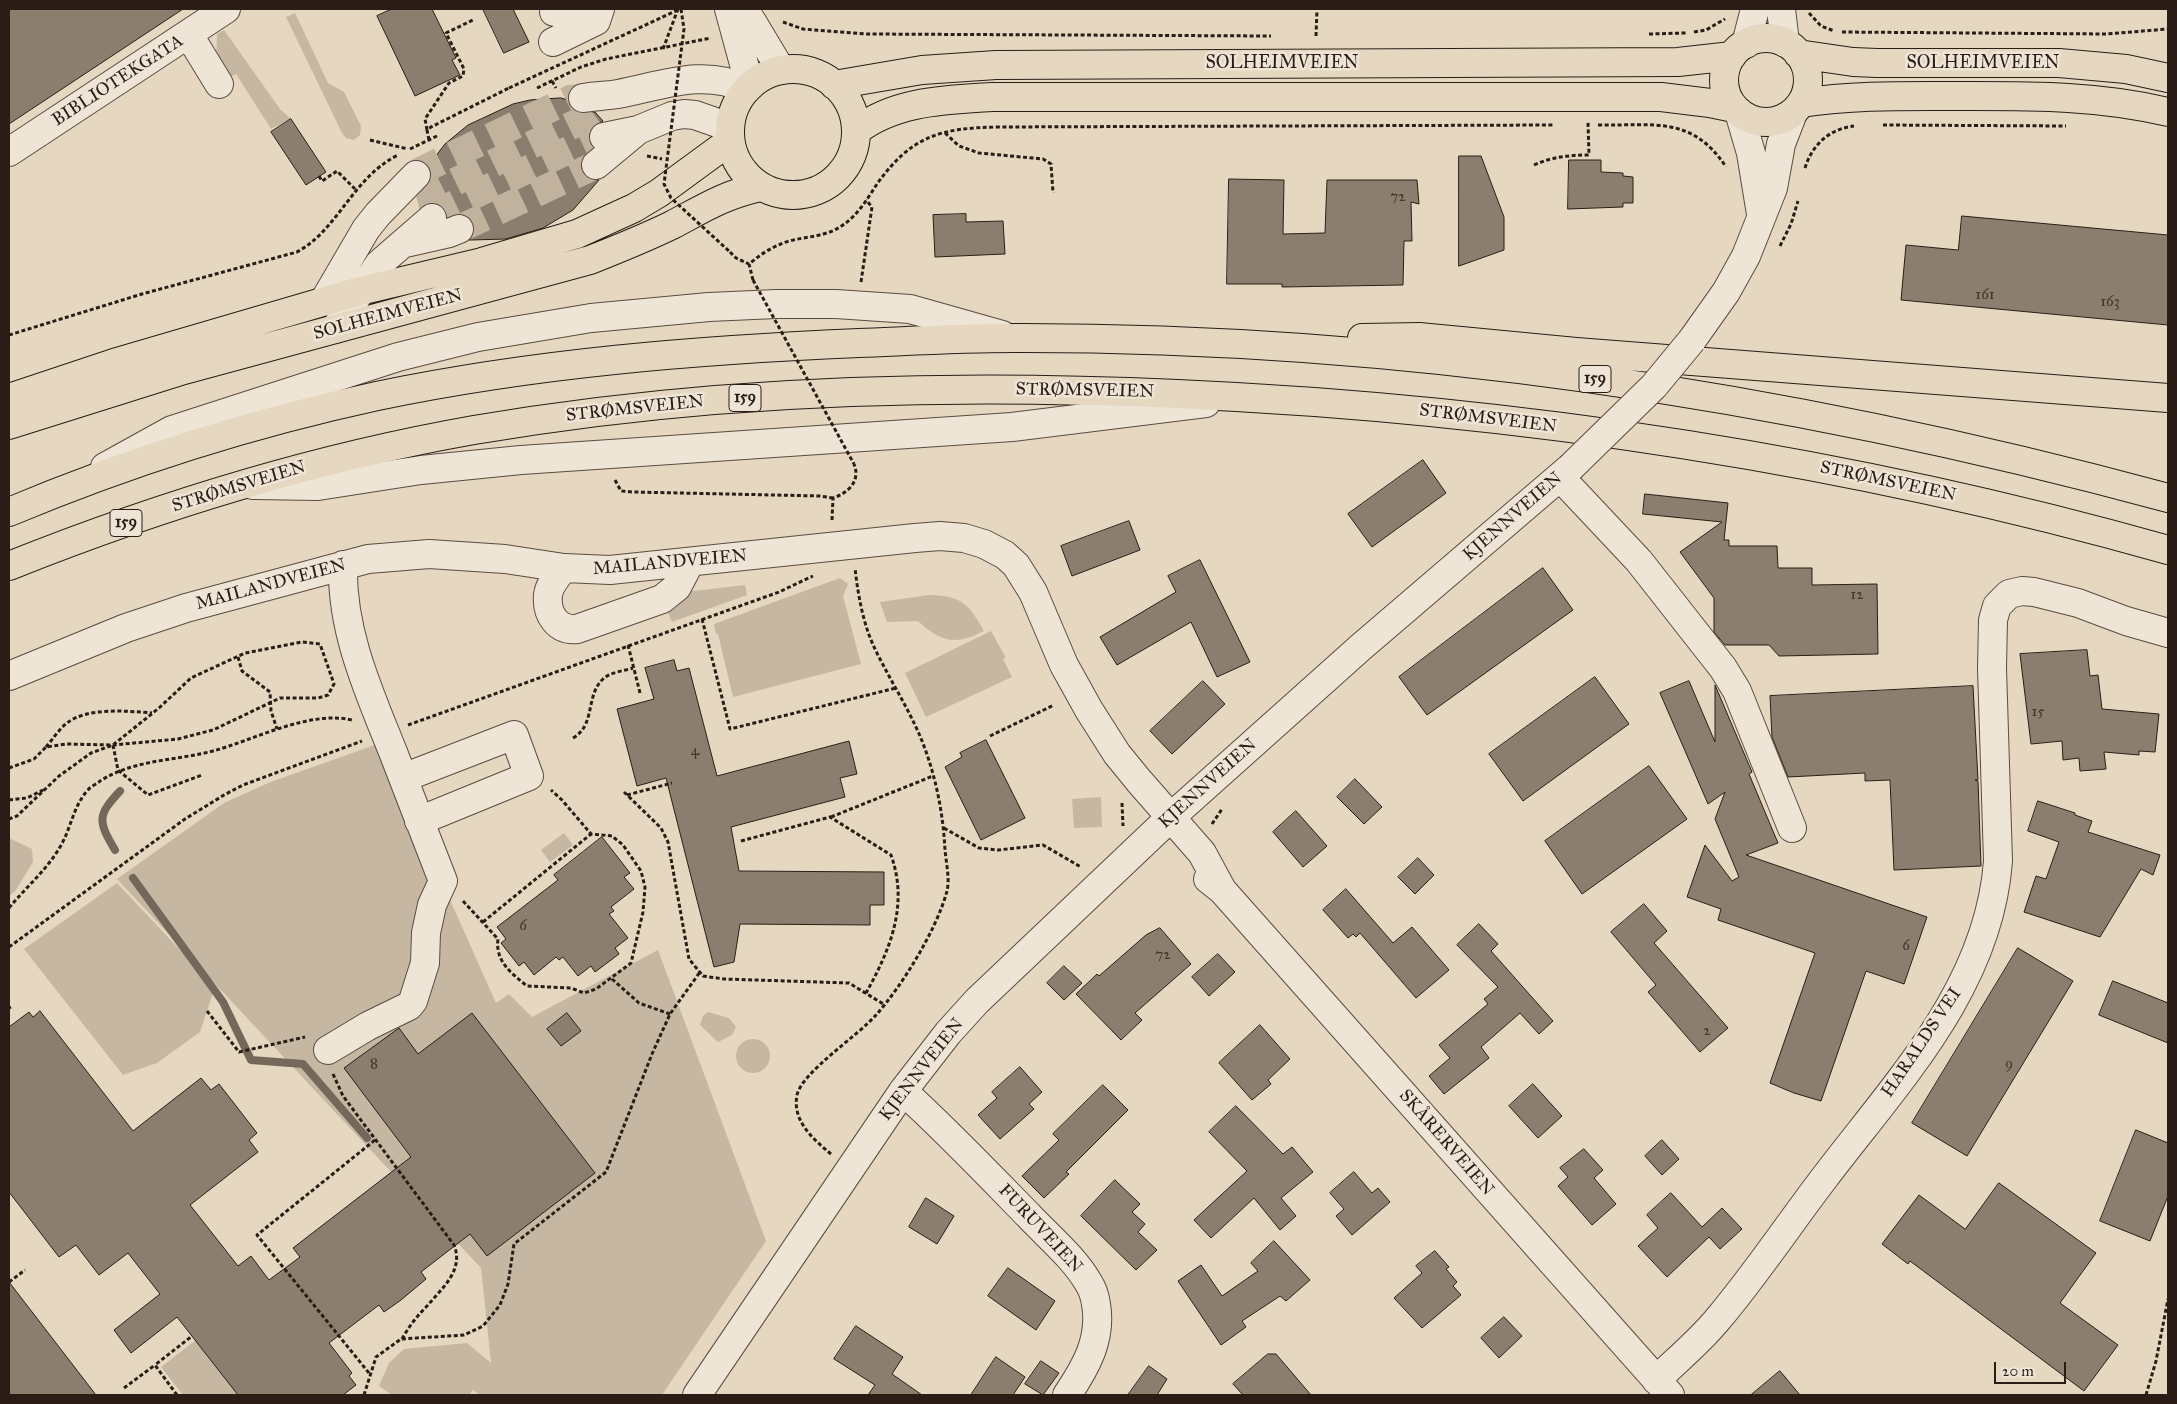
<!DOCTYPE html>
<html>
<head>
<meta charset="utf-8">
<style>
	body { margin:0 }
	#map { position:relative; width:2177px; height:1404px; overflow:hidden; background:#e6d7c0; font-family:"IM FELL Great Primer",serif }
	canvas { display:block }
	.frame { position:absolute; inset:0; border:10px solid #2b1d16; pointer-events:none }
	.scale { position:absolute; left:1994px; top:1362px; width:72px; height:22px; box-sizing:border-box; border:2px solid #2b1d16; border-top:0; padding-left:6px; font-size:15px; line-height:18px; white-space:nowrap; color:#2b1d16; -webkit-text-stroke:4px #efe5d6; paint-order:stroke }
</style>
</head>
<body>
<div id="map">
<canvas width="2177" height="1404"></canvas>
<div class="frame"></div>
<div class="scale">20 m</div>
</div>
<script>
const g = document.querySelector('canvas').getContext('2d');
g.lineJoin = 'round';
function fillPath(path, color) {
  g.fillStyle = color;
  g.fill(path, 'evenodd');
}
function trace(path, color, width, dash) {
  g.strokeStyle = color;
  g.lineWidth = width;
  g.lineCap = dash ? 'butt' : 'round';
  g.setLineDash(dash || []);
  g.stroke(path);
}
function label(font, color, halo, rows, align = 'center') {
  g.font = font + ' "IM FELL Great Primer",serif';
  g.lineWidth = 5;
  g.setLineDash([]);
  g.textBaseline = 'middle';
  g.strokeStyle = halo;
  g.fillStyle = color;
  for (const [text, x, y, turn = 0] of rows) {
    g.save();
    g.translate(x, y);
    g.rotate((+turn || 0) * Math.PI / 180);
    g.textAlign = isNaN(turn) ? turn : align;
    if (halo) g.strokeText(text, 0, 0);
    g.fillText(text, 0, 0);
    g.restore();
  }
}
fillPath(new Path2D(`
	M295 13 328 83 344 92 361 126 360 135 354 140 346 138 342 133 286 17Z
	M224 30 280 109 291 119 271 129 236 74 229 78 216 59 217 34Z
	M840 578 848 584 843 596 861 664 733 697 718 634H716L714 624Z
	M745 585 747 595 672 622 668 613C677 607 682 602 684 592Z
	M929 595C962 596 968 603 984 631 955 646 941 642 918 621L887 622 880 602Z
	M991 631 1006 658 1003 659 1012 677 926 717 905 673Z
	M380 743 496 1003 509 994 532 1017 658 950 766 1241 662 1395H480L473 1390 469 1395H392L379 1386 389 1363 404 1349 467 1343 491 1363 481 1268 117 879 224 803 268 783Z
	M1101 797 1102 827 1074 828 1072 799Z
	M564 833 573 845 550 862 541 850Z
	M9 838 32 849 33 862 16 890 9 896Z
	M117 883 215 987 200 1032 157 1063 123 1075 24 949Z
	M708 1012 729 1018 736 1027 732 1035 718 1042 700 1025 703 1016Z
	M736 1056a17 17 0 1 1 34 0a17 17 0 1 1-34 0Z
	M196 1340 239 1395H183L161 1367Z`), '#c6b7a3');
trace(new Path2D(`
	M115 850C97 820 98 815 120 791
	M133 878 223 1002 251 1060 303 1064 367 1138`), '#756759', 8);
const building = new Path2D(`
	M9 9H183L9 124Z
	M392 9H432L456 58 452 60 460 75 415 96 377 16Z
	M483 9H513L529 42 504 53Z
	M561 98 568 100 571 107 577 112H595L603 121 594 125 589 132V140L593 148 582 159 581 167 584 175 590 179 599 180 573 210 543 228 506 239 471 240H469L474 232V224L468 216 461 214 447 217 444 208 437 203 423 205 422 191 431 179 429 168 435 157 445 144 468 125 513 104 530 100Z
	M291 119 326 172 306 185 271 132Z
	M1459 156H1481L1504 217V250L1459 266Z
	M1569 160H1601V172L1623 173V176L1633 177V203H1623V207L1568 209Z
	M1229 179 1284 180 1283 234 1325 233 1327 180H1417L1419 204 1411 202 1412 241H1404L1403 285 1282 287V284H1227Z
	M966 214V222L1003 221 1005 254 935 257 933 215Z
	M1962 216 2168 235V325L1901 300 1906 245 1958 250Z
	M1423 460 1446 493 1372 547 1348 514Z
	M1645 494 1728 503 1724 540H1729V546H1777L1778 568H1812V585L1877 584 1878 654 1779 656 1769 645H1725L1714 632V598L1680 552 1722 522 1643 514Z
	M1129 521 1140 550 1072 576 1061 546Z
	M1200 560 1250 662 1217 677 1191 622 1117 665 1100 637 1176 592 1168 576Z
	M1543 568 1573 610 1427 715 1399 677Z
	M2087 650 2090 676 2098 675 2102 709 2159 714 2155 752 2139 751V755L2104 752 2106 769 2080 771 2079 758 2063 760 2062 741 2031 744 2020 654Z
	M674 660 677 671 689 668 717 776 849 741 857 774 840 778 845 797 731 827 739 871 884 872V905H870V925L740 924 734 962 714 967 666 778 637 786 617 709 654 699 645 668Z
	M1595 677 1629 724 1523 801 1489 754Z
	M1203 681 1225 704 1172 754 1150 731Z
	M1689 681 1715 742V685L1752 772 1749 774 1778 843 1746 855 1927 917 1904 984 1866 971 1821 1101 1794 1093 1770 1083 1815 953 1718 920 1721 909 1687 897 1705 845 1732 881 1739 877 1715 819 1725 792 1708 804 1660 693Z
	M1973 686 1978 780H1975L1978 781 1981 866 1894 870 1890 780 1865 781V773L1788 777 1772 737 1770 696Z
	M986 740 1025 818 981 840 945 767 962 757 960 753Z
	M1649 766 1687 819 1582 894 1545 841Z
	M1355 779 1382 807 1364 824 1337 797Z
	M2038 801 2075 813V815L2092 821 2088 832 2160 855 2153 875 2141 869 2100 937 2024 912 2036 876 2046 879 2059 842 2028 831Z
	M1296 811 1327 846 1303 867 1273 832Z
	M602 837 630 873 624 877 634 889 611 907 614 911 609 914 628 938 615 948 619 954 595 972 591 966 578 976 563 957 559 960 556 957 534 975 524 962 519 966 501 943 506 939 497 927 558 880 554 875Z
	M1418 858 1434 875 1415 894 1398 877Z
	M1346 889 1393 943 1412 927 1449 970 1416 998 1360 933 1356 937 1353 934 1348 938 1323 910Z
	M1644 904 1667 931 1654 943 1728 1028 1700 1052 1648 992 1656 985 1611 932Z
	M1479 924 1498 944 1491 951 1553 1021 1539 1034 1520 1013 1481 1047 1489 1058 1444 1094 1429 1076 1450 1058 1439 1045 1488 1004 1484 999 1498 987 1457 945Z
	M1160 928 1191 964 1135 1013 1142 1020 1121 1040 1076 994 1097 974 1099 976 1146 935Z
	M2018 948 2073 981 1967 1156 1912 1123Z
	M1218 954 1235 972 1209 996 1192 977Z
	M1064 966 1082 983 1064 1000 1047 983Z
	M2113 981 2168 1003V1043L2099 1015Z
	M40 1011 133 1131 201 1078 211 1090 219 1084 257 1133 249 1140 258 1152 190 1205 238 1266 251 1256 269 1280 300 1257 293 1248 411 1157 344 1068 399 1028 418 1054 472 1013 595 1173 487 1256 470 1234 421 1272 426 1279 401 1300 384 1312 379 1305 329 1343 352 1373 349 1376 356 1385 343 1395H238L177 1317 131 1353 114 1330 160 1294 128 1253 99 1275 76 1245 59 1257 9 1192V1027L29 1012 33 1017Z
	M567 1013 581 1031 561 1046 547 1029Z
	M1260 1025 1290 1059 1268 1080 1271 1084 1252 1100 1219 1063Z
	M1020 1067 1042 1092 1029 1104 1034 1109 1000 1139 978 1115 997 1098 992 1092Z
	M1533 1084 1562 1116 1538 1138 1509 1106Z
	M1103 1085 1128 1110 1066 1172 1069 1174 1044 1198 1022 1176 1059 1140 1053 1134Z
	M1236 1106 1283 1154 1292 1147 1313 1172 1281 1198 1296 1216 1280 1230 1254 1198 1211 1238 1194 1220 1247 1171 1209 1132Z
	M2136 1130 2168 1143V1196L2150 1241 2100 1221Z
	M1662 1140 1679 1159 1662 1175 1645 1156Z
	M1584 1149 1603 1170 1594 1178 1616 1204 1592 1225 1558 1186 1568 1177 1560 1168Z
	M1354 1172 1372 1193 1378 1188 1390 1202 1352 1235 1336 1216 1344 1209 1330 1193Z
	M1115 1180 1140 1204 1132 1212 1145 1224 1138 1232 1157 1250 1136 1270 1081 1216Z
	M1999 1183 2096 1253 2060 1303 2118 1345 2084 1391 1910 1261 1908 1264 1882 1244 1919 1195 1965 1229Z
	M1671 1193 1702 1227 1722 1208 1742 1229 1720 1249 1709 1237 1667 1277 1638 1246 1658 1228 1647 1215Z
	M926 1198 954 1216 937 1244 909 1227Z
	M1274 1241 1310 1280 1286 1301 1280 1296 1242 1321 1246 1327 1221 1345 1178 1281 1201 1265 1222 1296 1258 1271 1251 1263Z
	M1435 1251 1449 1267 1446 1269 1457 1282 1453 1286 1461 1295 1422 1328 1394 1298 1422 1273 1416 1266Z
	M1008 1268 1055 1301 1036 1330 988 1296Z
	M9 1282 96 1395H9Z
	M1504 1317 1522 1336 1499 1358 1481 1338Z
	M856 1326 903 1357 892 1374 922 1395H868L875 1385 834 1359Z
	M1268 1354H1276L1311 1395H1243L1233 1384Z
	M996 1357 1025 1377 1013 1395H971Z
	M1041 1361 1059 1373 1043 1395 1025 1384Z
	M1149 1366 1167 1379 1157 1395H1128Z
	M1780 1371 1800 1395H1751Z`);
fillPath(building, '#8c7e6e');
trace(building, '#2b1d16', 1);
trace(new Path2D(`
	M416 175 420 171 570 99 583 98
	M416 196 438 190 581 121 596 110
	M432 218 438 212 590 140 604 137
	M459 229 596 165`), '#c1b29e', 28, [28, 14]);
const minor = new Path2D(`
	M729 9 750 86
	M738 9 751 20 781 70
	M1781 9 1785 43
	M554 12 573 9
	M189 35 219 84
	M553 42 596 21 600 9
	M1746 44 1755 9
	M583 98C594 96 606 96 618 94 662 86 702 68 747 89
	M1739 112 1751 153 1761 214
	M604 137 638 130 672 116 684 114 695 115 729 127
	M9 152 226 9
	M596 165 637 131
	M405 243 449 233 459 229
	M324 301 366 229 378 214 416 175
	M335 329 379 264 432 218
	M1692 340 1726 292 1746 256 1773 188 1781 144 1793 113
	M105 467 172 430 398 357 478 337 591 318 709 307 776 304H836L910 309 1002 335
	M1560 477 1639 561 1723 668 1737 691 1792 828
	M253 485 318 486 421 470 521 460 1012 427 1206 403
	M564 568C558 575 549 585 548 595 546 615 558 631 577 629L662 599 677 587 689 564
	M9 676 126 628 186 608 368 559 429 554 505 559 564 568 610 570 915 538 940 536 964 538 984 544 1005 555 1016 565 1033 592 1064 665 1089 710 1117 754 1139 781 1202 853 1222 890
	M403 778 514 735 529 776 419 821
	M1208 879 1222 890 1670 1395
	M328 1050 368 1026 409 1006 413 1001 425 963 426 933 432 905 443 881C426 838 410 795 393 752 369 692 341 631 343 565
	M903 1091C947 1131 988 1174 1030 1217 1050 1238 1074 1258 1088 1282 1092 1288 1095 1297 1096 1304 1102 1339 1086 1367 1067 1395
	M1656 1380C1677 1360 1700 1341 1718 1319 1756 1274 1789 1224 1825 1177 1897 1082 1989 987 1998 861L1992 668 1993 620 1997 606 2009 594 2022 591 2034 592 2078 603 2126 621 2168 633
	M697 1395 903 1091 948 1033 977 1001 1171 817 1361 647 1570 468`);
const major = new Path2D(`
	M1724 80a42 42 0 1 1 84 0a42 42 0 1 1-84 0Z
	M1798 54 1853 62 1877 63H2059L2126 69 2168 78
	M730 132a63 63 0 1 1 126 0a63 63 0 1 1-126 0Z
	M834 85 922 70 996 65 1678 62 1732 56
	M1801 103C1852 95 1904 96 1956 96 2028 96 2098 95 2168 112
	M856 131C895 101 944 100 992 97H1661L1710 103 1734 108
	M9 398 114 363 360 291 482 262 577 234 634 208 659 193 730 141
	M9 425 184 370 590 260C618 249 645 238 672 225 704 208 724 195 760 187`);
const highway = new Path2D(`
	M1362 338 1419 337 1576 352 2168 398
	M9 512C126 463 252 423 377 396 535 363 697 350 859 343 910 341 962 338 1013 338 1403 337 1792 396 2168 498
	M9 566C159 506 315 458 474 430 706 390 944 383 1178 394 1513 409 1846 459 2168 550`);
trace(minor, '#5a4c40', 30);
trace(major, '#2b1d16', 30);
trace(highway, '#2b1d16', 30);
trace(new Path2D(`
	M1809 13 1821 26 1834 31
	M783 22 803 29 867 34 1271 36
	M1694 32 1706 30 1725 19
	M1842 32 2106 34 2168 29
	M1649 34 1686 33
	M1316 36 1317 9
	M663 49 678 9
	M552 81 556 88
	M537 88 581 67 606 59 711 38
	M1598 125C1653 126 1692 115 1726 167
	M1883 125 2066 126
	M427 130 425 119 449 83 463 76 464 69 446 33 473 20
	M945 133 959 146 979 153 1043 159 1051 164 1053 193
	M370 140 408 149
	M429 140 427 130 431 127 509 88
	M410 149 437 136
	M647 156 662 159
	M1534 165C1552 157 1569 155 1589 155L1588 122
	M1805 168C1812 145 1829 129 1854 126
	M319 176 322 181 337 171 355 189
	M1780 246 1791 224 1798 201
	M730 252 736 258 749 264
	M753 280 749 264C761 254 773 246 789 241 808 236 826 237 843 225 857 216 868 198 877 184 912 135 941 128 999 127L1554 125
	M861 282 872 207 866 200
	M9 335 142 294 297 252C339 229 352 178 398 155
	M615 480 621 491 633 492 820 496 833 498
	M832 520 833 498C848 493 861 481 854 464
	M702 619 730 729 896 688
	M628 645 640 693
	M238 657 242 671 270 692 271 711 277 729
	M408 725 779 592 813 576
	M990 736 1054 705
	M573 738C596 725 585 696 603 679 610 672 624 671 633 668
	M113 745 118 770 148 795 202 775
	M46 747C53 739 59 729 67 723 87 707 128 711 152 713
	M9 768 34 759 46 747 66 744 113 745 178 739 213 730 280 698H318L328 695 334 684 320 644 302 642 245 653 191 678 159 708 113 745 91 753 59 776 17 816 9 819
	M624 792 661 828 668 842 689 959 703 976 724 979 849 983 885 1005
	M627 795 672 783
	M9 800 27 798 43 790
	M1122 803 1123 826
	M831 817 933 776
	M1212 824 1222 809
	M944 828 979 848 998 850 1043 845 1081 867
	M741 841 830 817 891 855C909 905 890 950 866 993
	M463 901 498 939C495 961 511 973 527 986L571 988 584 993 596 989 631 963 643 912 645 887 641 871 623 845 612 836 591 834 562 800 551 790
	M9 908C26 887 46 871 60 847 71 829 73 806 88 790 91 786 97 784 100 781 135 759 175 761 213 751 254 740 309 710 352 720
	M483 922 591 834
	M9 947 185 819 224 795 243 785 362 741
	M612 979 639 1003 670 1014
	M9 1008 11 1007
	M207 1011 239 1052 305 1037
	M333 1074 343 1096 454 1245C464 1270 443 1287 428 1305 418 1315 409 1326 402 1339
	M831 1154C813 1139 792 1121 797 1095 802 1072 859 1035 876 1015 902 986 937 929 947 891 950 879 946 862 945 850 943 811 935 772 920 736 907 706 889 678 875 649 863 624 858 595 855 568
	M9 1282 25 1270
	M369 1373 257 1235 375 1140
	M124 1388 155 1365
	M177 1395 155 1365 192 1336
	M364 1395 376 1357 401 1339 464 1335 483 1326 500 1305 508 1284 514 1244 606 1172 652 1054 670 1014 700 972
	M2146 1395 2156 1361 2168 1299`), '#2b1d16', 3, [4, 2.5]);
trace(minor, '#efe5d6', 28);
trace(major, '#e6d7c0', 28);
trace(highway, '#e6d7c0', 28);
const minorBridge = new Path2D(`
	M1570 468 1654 386 1692 340`);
trace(minorBridge, '#5a4c40', 30, []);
trace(new Path2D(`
	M681 9 684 29 664 184 671 198 730 252
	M509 88 680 9
	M753 280 854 464`), '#2b1d16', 3, [4, 2.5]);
trace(minorBridge, '#efe5d6', 28);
label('15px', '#43352c', null, [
	["72",1398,197],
	["161",1985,295],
	["163",2110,302],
	["12",1857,595],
	["15",2038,712],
	["4",695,751],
	["6",523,926],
	["6",1906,946],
	["72",1163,955],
	["2",1707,1031],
	["8",374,1064],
	["9",2009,1064]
]);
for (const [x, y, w] of [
	[1595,379,32],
	[745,398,32],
	[126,523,32]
]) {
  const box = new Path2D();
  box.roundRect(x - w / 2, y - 13.5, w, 27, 4);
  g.fillStyle = '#efe5d6';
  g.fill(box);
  trace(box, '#2b1d16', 1);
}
label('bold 16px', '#2b1d16', null, [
	["159",1595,379],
	["159",745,398],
	["159",126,523]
]);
label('18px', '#2b1d16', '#efe5d6', [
	["SOLHEIMVEIEN",1282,64],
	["SOLHEIMVEIEN",1983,64],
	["BIBLIOTEKGATA",118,81,-33],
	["SOLHEIMVEIEN",388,315,-15],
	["STRØMSVEIEN",1085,391,1],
	["STRØMSVEIEN",635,409,-6],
	["STRØMSVEIEN",1488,419,7],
	["STRØMSVEIEN",1888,482,12],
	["STRØMSVEIEN",239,487,-17],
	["KJENNVEIEN",1513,517,-41],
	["MAILANDVEIEN",670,563,-5],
	["MAILANDVEIEN",271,585,-15],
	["KJENNVEIEN",1208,784,-42],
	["HARALDS VEI",1922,1043,-56],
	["KJENNVEIEN",922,1070,-52],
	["SKÅRERVEIEN",1446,1143,49],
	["FURUVEIEN",1040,1229,47]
]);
</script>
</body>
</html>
